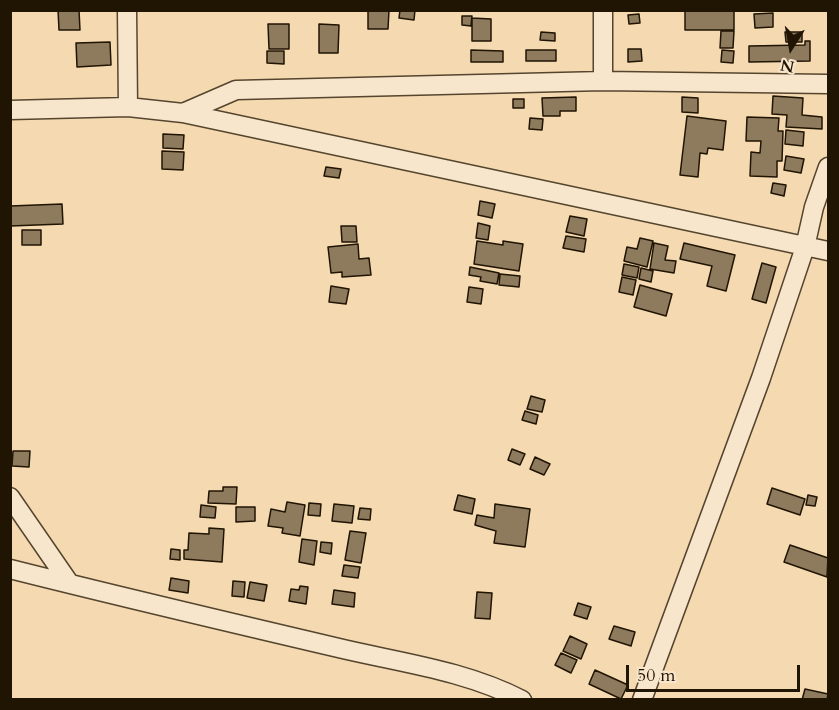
<!DOCTYPE html>
<html>
<head>
<meta charset="utf-8">
<style>
	body { margin:0 }
	#map { position:relative; width:839px; height:710px; overflow:hidden; background:#f4d9b1; font-family:Cardo,serif }
	canvas { display:block }
	.frame { position:absolute; inset:0; border:12px solid #201403; pointer-events:none }
	.north { position:absolute; left:761px; top:18px; width:60px; height:60px; -webkit-text-stroke:4px #f8e6cc; paint-order:stroke; rotate:191deg; font-size:16px; font-weight:700; line-height:24px; text-align:center; color:#201403 }
	.north::after { content:''; display:block; margin:auto; width:21px; height:27px; background:#201403; clip-path:polygon(50% 0,100% 100%,50% 72%,0 100%) }
	.scale { position:absolute; left:626px; top:665px; width:174px; height:27px; box-sizing:border-box; border:3px solid #201403; border-top:0; padding-left:8px; font-size:18px; line-height:21px; white-space:nowrap; color:#201403; -webkit-text-stroke:4px #f8e6cc; paint-order:stroke }
</style>
</head>
<body>
<div id="map">
<canvas width="839" height="710"></canvas>
<div class="frame"></div>
<div class="north">N</div>
<div class="scale">50 m</div>
</div>
<script>
const g = document.querySelector('canvas').getContext('2d');
g.lineJoin = 'round';
function fillPath(path, color) {
  g.fillStyle = color;
  g.fill(path, 'evenodd');
}
function trace(path, color, width, dash) {
  g.strokeStyle = color;
  g.lineWidth = width;
  g.lineCap = dash ? 'butt' : 'round';
  g.setLineDash(dash || []);
  g.stroke(path);
}
const building = new Path2D(`
	M58 10H79L80 30H59Z
	M368 10H389L388 29H368Z
	M400 10H415L414 20 399 18Z
	M685 10H734V30H685Z
	M773 13V27L755 28 754 14Z
	M639 14 640 23 629 24 628 15Z
	M462 16H472L471 26 462 25Z
	M472 18 491 19V41H472Z
	M268 24H289V49H269Z
	M319 24 339 25 338 53H319Z
	M721 31H734L733 48H720Z
	M541 32 555 33V41L540 40Z
	M785 32H802V42H786Z
	M805 41H810V61L749 62V46L805 45Z
	M110 42 111 65 77 67 76 43Z
	M628 49H641L642 61 628 62Z
	M471 50 503 51V62H471Z
	M526 50H556V61H526Z
	M722 50 734 51 733 63 721 62Z
	M267 51H284V64L267 63Z
	M773 96 803 98 802 115 822 117V129L786 127 787 115 772 114Z
	M576 97V111H560V116H543L542 98Z
	M682 97 698 98V113L682 112Z
	M513 99H524V108H513Z
	M687 116 726 121 723 150 708 148 707 154 700 153 698 177 680 175Z
	M747 117 779 118 778 131H783L782 161H777V177L750 176 751 152 760 153 761 141H746Z
	M530 118 543 119 542 130 529 129Z
	M786 130 804 132 803 146 785 144Z
	M163 134 184 135 183 149 163 148Z
	M162 151 184 152 183 170 162 169Z
	M786 156 804 159 801 173 784 170Z
	M326 167 341 169 339 178 324 176Z
	M773 183 786 185 784 196 771 193Z
	M480 201 495 204 492 218 478 215Z
	M62 204 63 224 10 226V206Z
	M570 216 587 219 584 236 566 232Z
	M478 223 490 226 488 240 476 238Z
	M341 226H356L357 242H342Z
	M22 230H41V245H22Z
	M566 236 586 239 584 252 563 248Z
	M640 238 653 241 647 267 624 261 627 247 637 249Z
	M477 241 503 245V241L523 244 519 271 474 264Z
	M654 243 668 246 665 260 676 261 674 273 650 269Z
	M684 243 735 255 726 291 707 286 712 266 680 259Z
	M358 244 359 259 369 258 371 275 342 277V272L331 273 328 247Z
	M762 263 776 267 766 303 752 299Z
	M624 264 639 267 637 278 622 275Z
	M470 267 499 273 497 284 480 281 481 277 469 275Z
	M641 268 653 271 651 282 639 279Z
	M500 274 520 276 519 287 499 285Z
	M622 277 636 280 633 295 619 292Z
	M640 285 672 294 666 316 634 307Z
	M331 286 349 289 346 304 329 302Z
	M469 287 483 289 481 304 467 302Z
	M531 396 545 400 542 412 527 409Z
	M525 411 538 415 536 424 522 420Z
	M512 449 525 454 520 465 508 460Z
	M13 451H30L29 467 12 466Z
	M535 457 550 464 544 475 530 469Z
	M223 487H237L236 504 208 503 209 491H223Z
	M772 488 805 499 800 515 767 504Z
	M458 495 475 499 472 514 454 510Z
	M808 495 817 497 815 506 806 505Z
	M287 502 305 505 300 536 282 533 283 528 268 526 271 509 285 512Z
	M309 503 321 504 320 516 308 515Z
	M334 504 354 506 352 523 332 521Z
	M495 504 530 509 525 547 494 543 496 531 475 525 477 515 494 518Z
	M201 505 216 507 215 518 200 517Z
	M236 507H255V521L236 522Z
	M360 508 371 509 370 520 358 519Z
	M209 528 224 529 222 562 184 559V550H188L189 533 209 534Z
	M350 531 366 533 361 563 345 560Z
	M302 539 317 541 314 565 299 562Z
	M321 542 332 543 331 554 320 552Z
	M790 545 828 558 827 577 784 562Z
	M171 549 180 550V560L170 559Z
	M344 565 360 567 358 578 342 576Z
	M171 578 189 581 188 593 169 590Z
	M233 581 245 582 244 597 232 596Z
	M250 582 267 585 264 601 247 598Z
	M300 586 308 587 306 604 289 601 291 589 299 590Z
	M334 590 355 593 354 607 332 604Z
	M477 592 492 593 490 619 475 618Z
	M578 603 591 607 587 619 574 615Z
	M614 626 635 632 631 646 609 639Z
	M570 636 587 644 581 659 563 651Z
	M561 653 577 660 571 673 555 665Z
	M595 670 628 685 621 699 589 684Z
	M805 689 828 694 827 700H802Z`);
fillPath(building, '#8e7a5d');
trace(building, '#201403', 1.5);
const minor = new Path2D(`
	M127 10 128 107
	M603 10V81
	M10 110 128 107 183 113 828 251
	M183 113 236 90 603 81 828 84
	M10 497 70 584
	M10 569C121 597 232 623 343 649 403 663 466 671 522 700
	M642 700 761 378 805 247 814 207 828 167`);
trace(minor, '#55452e', 21);
trace(minor, '#f8e6cc', 18);
</script>
</body>
</html>
